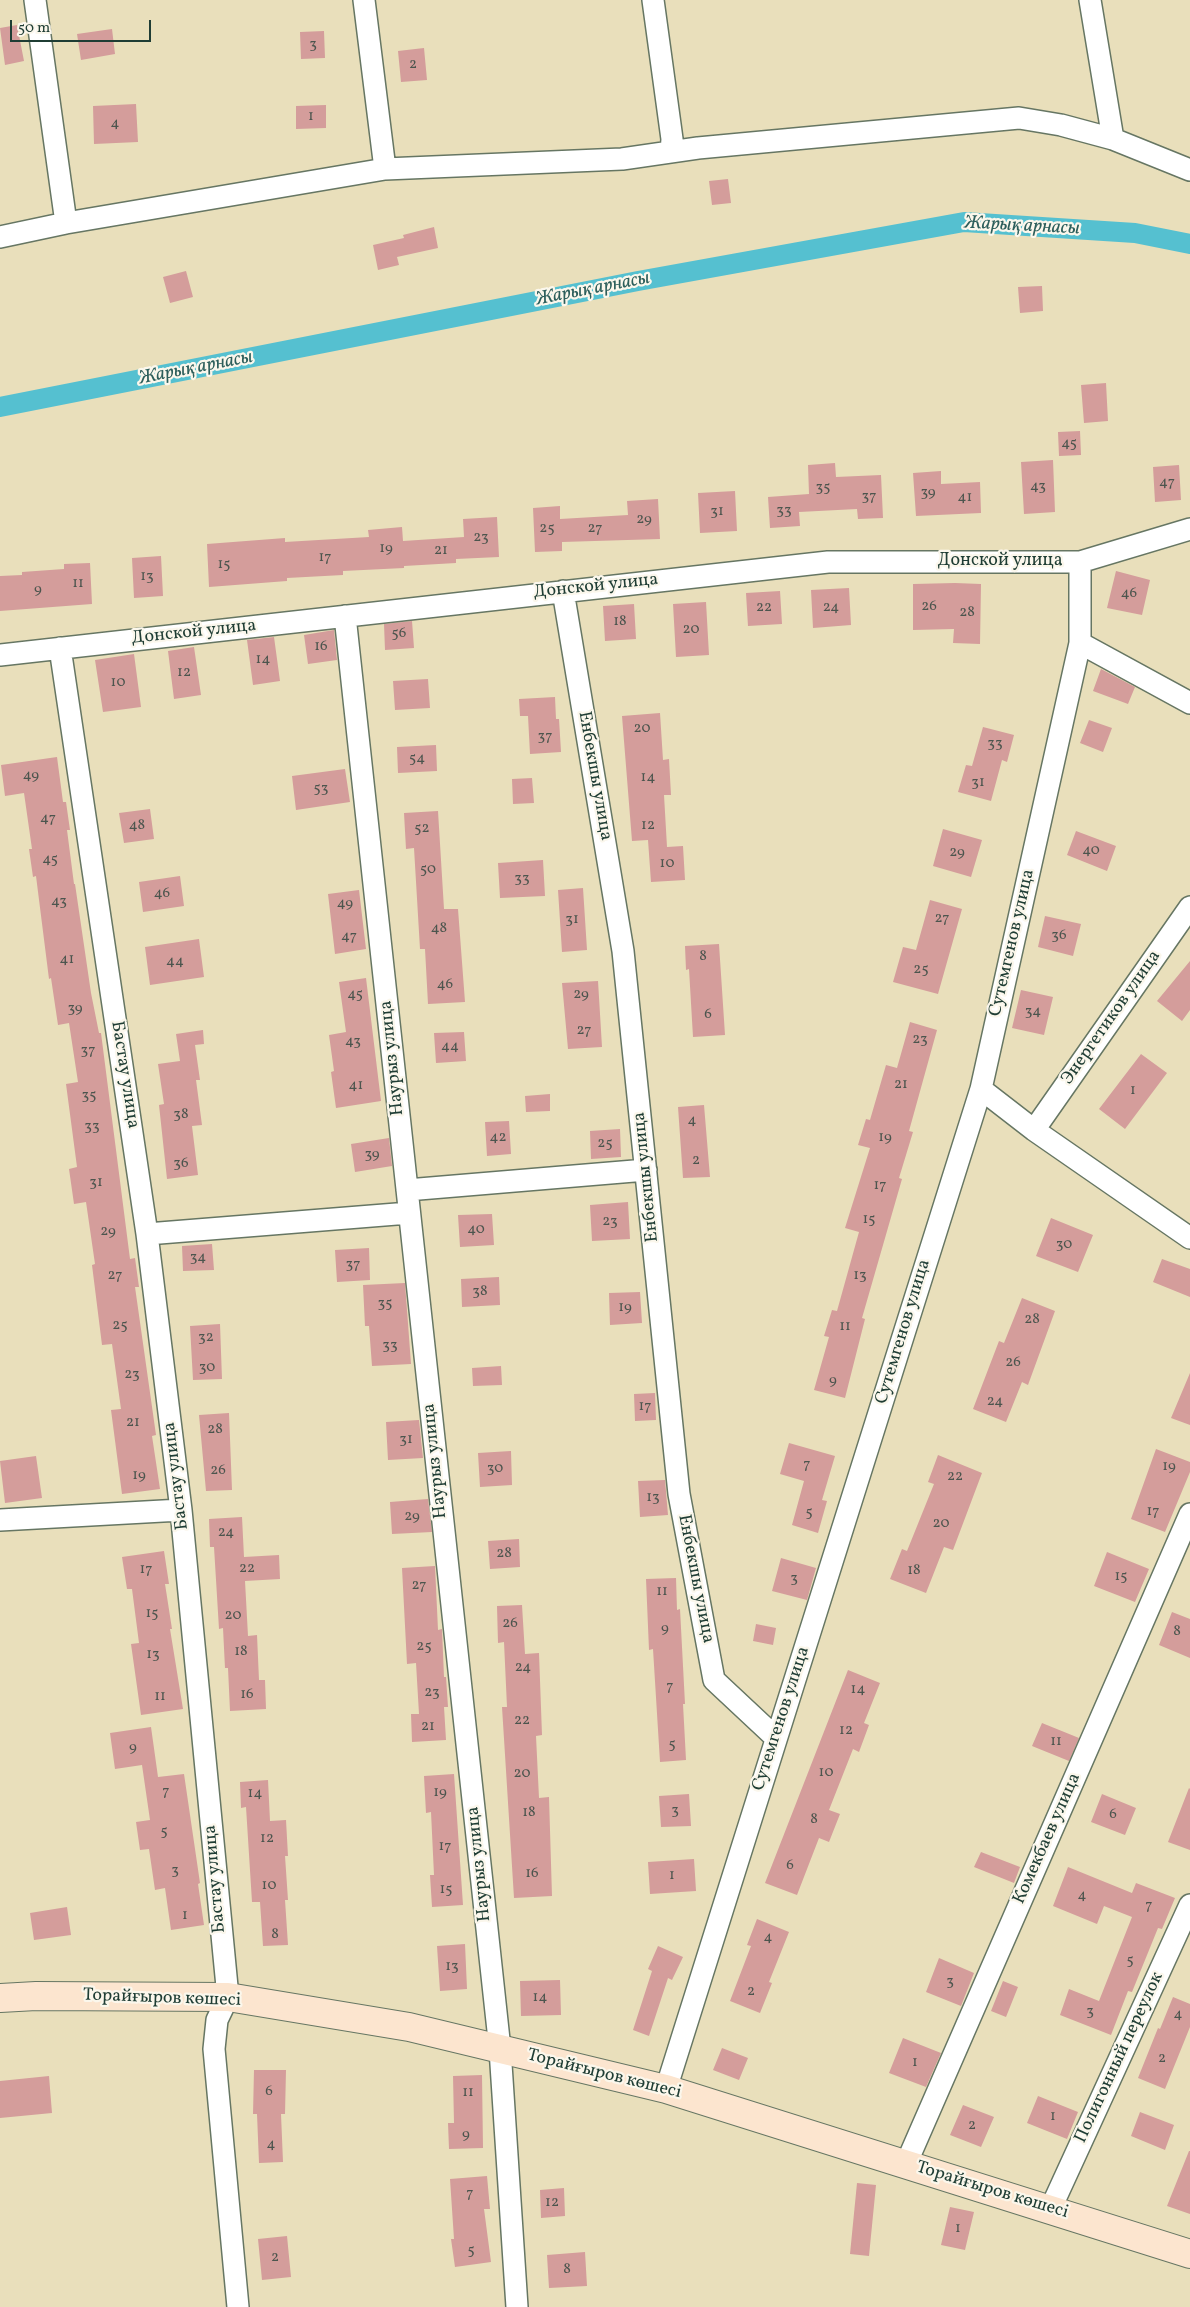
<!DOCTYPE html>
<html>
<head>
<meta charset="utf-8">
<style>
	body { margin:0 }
	#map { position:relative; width:1190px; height:2307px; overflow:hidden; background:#e9dfbb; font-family:Vollkorn,serif }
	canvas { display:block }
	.scale { position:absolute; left:10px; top:20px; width:141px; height:22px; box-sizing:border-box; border:2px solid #1f3d34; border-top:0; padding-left:6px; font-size:15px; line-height:18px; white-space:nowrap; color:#1f3d34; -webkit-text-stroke:4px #fbf7ec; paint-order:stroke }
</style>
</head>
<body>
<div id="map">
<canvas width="1190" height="2307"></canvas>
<div class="scale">50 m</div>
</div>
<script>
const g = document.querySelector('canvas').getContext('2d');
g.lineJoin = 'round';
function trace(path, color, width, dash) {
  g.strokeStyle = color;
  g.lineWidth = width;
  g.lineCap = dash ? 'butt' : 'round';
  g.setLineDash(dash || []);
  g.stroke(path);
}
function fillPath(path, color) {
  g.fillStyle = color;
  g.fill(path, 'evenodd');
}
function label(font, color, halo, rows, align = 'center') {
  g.font = font + ' Vollkorn,serif';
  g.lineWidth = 4.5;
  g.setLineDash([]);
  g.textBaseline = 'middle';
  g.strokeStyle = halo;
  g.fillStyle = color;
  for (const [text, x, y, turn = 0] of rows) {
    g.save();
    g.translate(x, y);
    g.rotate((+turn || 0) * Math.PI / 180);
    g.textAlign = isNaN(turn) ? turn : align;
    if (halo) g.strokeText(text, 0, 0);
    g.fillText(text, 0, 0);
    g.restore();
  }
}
trace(new Path2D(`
	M0 407 638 281 964 222 1135 233 1190 244`), '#55c0d0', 20);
fillPath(new Path2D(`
	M17 25 24 61 5 65 0 28Z
	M112 29 115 54 81 60 77 34Z
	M324 31 325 58 301 59 300 32Z
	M424 48 427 80 401 82 398 51Z
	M136 104 138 142 94 144 93 106Z
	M326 105V128L296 129V106Z
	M728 179 731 203 712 205 709 181Z
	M434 227 438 248 397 257 399 265 378 270 373 245 404 238 403 235Z
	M186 271 193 297 170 303 163 277Z
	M1042 286 1043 311 1020 313 1018 287Z
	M1106 383 1108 421 1084 423 1081 385Z
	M1080 431 1081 455 1059 456 1058 432Z
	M1053 460 1055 512 1024 514 1021 462Z
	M835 463 836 477 881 475 883 518 858 519 857 509 799 512 800 526 770 528 768 497 809 494 808 465Z
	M1179 465 1181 500 1155 502 1153 467Z
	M941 471V484L980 482 981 513 916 516 913 473Z
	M735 491 737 531 700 533 698 493Z
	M658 499 660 539 562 542V551L535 552 533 508 560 506V519L628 515 627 501Z
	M497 517 499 557 456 559V563L404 566V568L343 571V575L287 578V581L209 587 207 544 285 538V542L369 537 368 530 402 527 403 541 464 537 463 519Z
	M161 556 163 596 134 598 132 558Z
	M90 563 92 604 0 611V576L22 575V572L64 569V564Z
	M1116 571 1150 580 1142 615 1107 608Z
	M955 583 981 584 980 644 953 643 954 629 913 630V584Z
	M849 588 851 625 813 628 811 590Z
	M780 591 782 624 748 626 746 593Z
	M706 602 709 655 676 657 673 604Z
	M634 604 636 639 605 641 603 606Z
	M412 621 414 648 385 650 384 624Z
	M334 630 337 660 308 664 304 635Z
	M274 637 280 681 253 685 247 640Z
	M194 647 201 695 174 699 168 651Z
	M134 654 141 707 103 712 95 660Z
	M1101 669 1135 687 1128 704 1093 691Z
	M428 679 430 708 395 710 393 681Z
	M555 697 556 719H559L561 752 530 754 528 716H520L519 699Z
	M660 713 663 760 669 759 671 795H664L667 847 683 846 685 880 651 882 648 840 632 841 622 716Z
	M1089 720 1112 728 1103 752 1080 743Z
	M983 727 1014 735 1007 762 1002 760 991 801 958 792 966 765 972 766Z
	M436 745 437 771 398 773 397 747Z
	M57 757 63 802H66L70 830H67L74 884H75L91 993 99 1033H101L130 1259 135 1258 139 1287H135L156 1435 152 1436 160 1489 122 1494 111 1410 121 1409 112 1344 102 1345 92 1265 95 1264 86 1202 74 1204 69 1169 77 1167 66 1084 78 1082 69 1023 58 1025 51 978 49 979 36 876 33 877 29 849H32L24 793 5 796 1 765Z
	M345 769 350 802 296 810 292 776Z
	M532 778 534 803 513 804 512 779Z
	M150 809 154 839 124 843 119 813Z
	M438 811 444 909H458L465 1002 428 1004 425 949H420L414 848 406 849 404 813Z
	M943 829 982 840 971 877 933 866Z
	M1076 831 1116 846 1107 871 1067 855Z
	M543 860 545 896 500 898 498 863Z
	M180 876 184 906 143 912 139 882Z
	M583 888 587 950 562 952 558 890Z
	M359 890 366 949 335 954 328 894Z
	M930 900 962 909 938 994 893 982 903 947 916 950Z
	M1045 916 1081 924 1073 956 1038 947Z
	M199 939 204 977 150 985 145 947Z
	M719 944 725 1035 693 1037 689 969 686 970 685 946Z
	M1190 961V1010L1182 1021 1157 1001Z
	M366 978 381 1101 336 1108 331 1072 334 1071 329 1035 346 1032 339 982Z
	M598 981 602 1047 568 1049 562 983Z
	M1021 990 1053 997 1044 1035 1012 1028Z
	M910 1022 937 1030 909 1131 913 1132 899 1178 902 1179 862 1318 865 1319 845 1398 814 1390 829 1337 824 1336 832 1310 837 1311 859 1232 845 1228 870 1148 858 1145 866 1119 870 1120 886 1065 897 1068Z
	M203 1030 204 1044 195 1045 200 1080H196L202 1125 192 1126 198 1175 167 1179 159 1105 164 1104 158 1064 180 1061 176 1034Z
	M464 1032 466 1061 436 1063 434 1033Z
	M1141 1054 1167 1073 1125 1129 1099 1109Z
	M550 1094V1111L526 1112 525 1096Z
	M704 1105 710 1177 683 1178 678 1107Z
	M509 1121 511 1154 487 1156 485 1122Z
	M620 1129 621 1157 591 1159 590 1131Z
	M389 1138 392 1166 355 1172 351 1144Z
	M628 1202 630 1239 592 1241 590 1205Z
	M492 1214 494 1245 460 1247 458 1215Z
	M1051 1218 1093 1235 1078 1272 1036 1256Z
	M212 1244 214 1270 183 1271 182 1246Z
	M369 1248 370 1280 337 1282 335 1250Z
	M1162 1259 1190 1269V1297L1153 1282Z
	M499 1277 500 1305 462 1307 461 1279Z
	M405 1283 411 1364 372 1366 369 1326H365L363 1285Z
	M640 1292 642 1323 610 1325 609 1293Z
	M1022 1298 1055 1311 1028 1385 1022 1382 1006 1422 973 1409 999 1341 1004 1343Z
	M220 1324 222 1379 193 1380 190 1326Z
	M501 1366 502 1385 473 1386 472 1368Z
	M1190 1373V1425L1171 1418Z
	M655 1393 656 1420 635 1421 634 1394Z
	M229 1413 232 1490 206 1491 199 1415Z
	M419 1420 423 1458 388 1460 386 1422Z
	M789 1443 835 1456 822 1500 827 1501 818 1533 792 1525 804 1481 780 1474Z
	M1156 1449 1190 1462V1472L1165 1532 1131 1519Z
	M511 1451 512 1485 480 1487 478 1453Z
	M938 1455 982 1473 953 1550 944 1547 926 1593 890 1579 902 1549 907 1551 934 1484 928 1482Z
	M36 1456 42 1498 5 1503 0 1461Z
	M665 1480 668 1515 640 1517 638 1481Z
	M428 1499 432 1532 392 1534 390 1502Z
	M242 1517 244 1557 279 1555 280 1579 245 1581 248 1636 257 1635 259 1680H265L266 1709 230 1711 228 1668H225L223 1628 219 1629 214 1547H210L209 1519Z
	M519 1539 520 1567 490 1569 488 1541Z
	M164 1551 169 1584H165L172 1629H170L183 1709 141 1715 131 1644 139 1643 132 1589H127L122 1557Z
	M1107 1552 1149 1569 1135 1602 1094 1586Z
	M781 1558 816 1568 807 1600 772 1591Z
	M435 1566 438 1630 442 1629 444 1677H446L448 1707H444L446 1740 412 1742 411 1714H419L416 1663 407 1664 402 1568Z
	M676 1578 677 1610 680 1609 685 1704H683L686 1760 660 1762 653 1649 649 1650 646 1579Z
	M522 1605 525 1654 539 1653 542 1735 536 1736 539 1798 549 1797 552 1896 514 1898 502 1707H507L504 1642 498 1643 497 1606Z
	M1172 1612 1190 1619V1658L1159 1645Z
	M756 1624 776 1628 773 1645 753 1641Z
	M848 1670 880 1683 864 1723 869 1725 859 1752 853 1749 829 1810 840 1814 829 1842 819 1838 797 1895 765 1883Z
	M1042 1723 1079 1738 1069 1761 1032 1746Z
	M151 1727 158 1777 184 1774 200 1883 198 1884 204 1925 171 1930 165 1888 155 1890 149 1849 140 1850 136 1822 150 1820 142 1765 115 1769 110 1733Z
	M454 1774 463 1905 432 1907 430 1875H434L431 1812 426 1813 424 1776Z
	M268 1780 270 1821 286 1820 288 1856H285L288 1900H285L288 1945 263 1946 260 1902H252L246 1807 241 1808 240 1782Z
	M1189 1788 1190 1789V1850L1168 1842Z
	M689 1794 691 1826 661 1827 659 1796Z
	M1102 1794 1136 1808 1125 1835 1091 1822Z
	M981 1852 1020 1867 1014 1883 974 1867Z
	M694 1859 696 1891 650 1894 648 1862Z
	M1068 1867 1132 1893 1136 1883 1175 1898 1162 1929 1158 1928 1132 1992 1128 1991 1111 2035 1060 2015 1069 1989 1099 2001 1132 1917 1104 1906 1097 1924 1053 1906Z
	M67 1907 71 1935 34 1940 30 1913Z
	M757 1919 789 1932 769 1982 772 1983 760 2013 730 2001 751 1946 747 1945Z
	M465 1944 467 1989 440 1991 437 1946Z
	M658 1946 683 1957 672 1980 668 1978 649 2036 633 2030 652 1971 648 1969Z
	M939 1958 974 1973 961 2006 926 1992Z
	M560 1980 561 2015 521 2016 520 1981Z
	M1003 1981 1018 1987 1006 2017 991 2011Z
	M1173 1997 1190 2004V2027L1165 2089 1138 2078 1158 2028 1160 2029Z
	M903 2038 941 2053 926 2087 889 2073Z
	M722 2048 748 2058 739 2080 713 2070Z
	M254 2070H286L285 2114H281L283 2162 259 2163 257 2114H253Z
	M482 2075 483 2148 449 2149 448 2123H454L453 2076Z
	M49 2076 52 2113 0 2118V2081Z
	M1038 2096 1078 2112 1067 2139 1027 2123Z
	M963 2105 994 2117 981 2147 950 2135Z
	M1140 2112 1174 2125 1165 2150 1131 2136Z
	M1189 2151H1190V2214L1167 2206Z
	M487 2176 490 2209H484L491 2262 455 2267 451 2239H454L450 2179Z
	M857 2183 876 2185 869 2256 850 2254Z
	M564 2188 565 2216 541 2218 540 2190Z
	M950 2207 974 2212 965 2250 941 2245Z
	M287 2236 291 2277 262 2280 258 2239Z
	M585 2252 587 2286 549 2288 547 2255Z`), '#d49d9b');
const street = new Path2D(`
	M35 0 66 223
	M364 0 385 169
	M653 0 672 139 671 152
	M1090 0 1113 139 1190 170
	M0 237 66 223 385 169 622 159 698 148 1019 118 1061 125 1113 139
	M563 591 623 951 679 1494 714 1680 776 1738
	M345 616 500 2049 517 2307
	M1080 643 1190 703
	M60 648 147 1234 181 1510 228 1997 217 2020 214 2049 238 2307
	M0 655 828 562H1080L1190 529
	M981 1089 1034 1130 1190 1238
	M1034 1130 1190 907
	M407 1190 646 1170
	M147 1234 409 1213
	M0 1520 181 1510
	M666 2089 981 1089 1080 643V562
	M906 2164 1190 1514
	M1050 2210 1190 1905`);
const secondary = new Path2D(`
	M0 1998 36 1996 228 1997 409 2027 666 2089 1190 2254`);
trace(street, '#667663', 24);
trace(secondary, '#667663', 30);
trace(street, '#fff', 21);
trace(secondary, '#fce5cf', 28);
label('15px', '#4c554e', null, [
	["3",313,45],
	["2",413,65],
	["1",311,117],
	["4",115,124],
	["45",1069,444],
	["47",1167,483],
	["43",1038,487],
	["35",823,488],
	["39",928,493],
	["37",869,497],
	["41",965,498],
	["33",784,511],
	["31",717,512],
	["29",644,520],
	["25",547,529],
	["27",595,529],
	["23",481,538],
	["19",386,549],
	["21",441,551],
	["17",325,558],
	["15",224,565],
	["13",147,577],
	["11",78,584],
	["9",38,590],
	["46",1129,594],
	["26",929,607],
	["22",764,608],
	["24",831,608],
	["28",967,613],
	["18",620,622],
	["20",691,630],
	["56",399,634],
	["16",321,647],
	["14",263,660],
	["12",184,673],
	["10",118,683],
	["20",642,729],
	["37",545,737],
	["33",995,744],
	["54",417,759],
	["49",31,776],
	["14",648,778],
	["31",978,783],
	["53",321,789],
	["47",48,819],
	["48",137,826],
	["12",648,826],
	["52",422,829],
	["40",1091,851],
	["29",957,853],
	["45",50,860],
	["10",667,864],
	["50",428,870],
	["33",522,879],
	["46",162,894],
	["43",59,902],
	["49",345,904],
	["27",942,919],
	["31",572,920],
	["48",439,929],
	["36",1059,936],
	["47",349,937],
	["8",703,957],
	["41",67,960],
	["44",175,962],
	["25",921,970],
	["46",445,985],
	["45",355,995],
	["29",581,995],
	["39",75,1009],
	["34",1033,1012],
	["6",708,1015],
	["27",584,1031],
	["23",920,1040],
	["43",353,1042],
	["44",450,1047],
	["37",88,1051],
	["21",901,1085],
	["41",356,1086],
	["1",1133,1091],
	["35",89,1096],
	["38",181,1115],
	["4",692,1121],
	["33",92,1127],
	["42",498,1138],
	["19",885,1138],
	["25",605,1144],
	["39",372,1155],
	["2",696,1161],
	["36",181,1164],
	["31",96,1183],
	["17",880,1186],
	["15",869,1220],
	["23",610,1222],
	["40",476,1230],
	["29",108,1232],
	["30",1064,1245],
	["34",198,1258],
	["37",353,1265],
	["27",115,1276],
	["13",860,1276],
	["38",480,1292],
	["35",385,1304],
	["19",625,1308],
	["28",1032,1320],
	["25",120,1326],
	["11",845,1327],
	["32",206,1338],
	["33",390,1346],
	["26",1013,1363],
	["30",207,1368],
	["23",132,1375],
	["9",833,1381],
	["24",995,1402],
	["17",645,1407],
	["21",133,1423],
	["28",215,1430],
	["31",406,1440],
	["7",807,1465],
	["19",1169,1467],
	["30",495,1469],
	["26",218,1471],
	["19",139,1476],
	["22",955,1477],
	["13",653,1498],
	["17",1153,1512],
	["5",809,1513],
	["29",412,1517],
	["20",941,1524],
	["24",226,1533],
	["28",504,1554],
	["22",247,1569],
	["17",146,1570],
	["18",914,1571],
	["15",1121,1577],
	["3",794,1579],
	["27",419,1586],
	["11",662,1592],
	["15",152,1614],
	["20",233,1616],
	["26",510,1624],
	["9",665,1629],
	["8",1177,1632],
	["25",424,1647],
	["18",241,1652],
	["13",153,1655],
	["24",523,1668],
	["7",670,1687],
	["14",858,1690],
	["23",432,1693],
	["16",247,1695],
	["11",160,1697],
	["22",522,1721],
	["21",428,1727],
	["12",846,1731],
	["11",1056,1742],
	["5",672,1745],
	["9",133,1748],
	["10",826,1773],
	["20",522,1774],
	["7",166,1792],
	["19",440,1793],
	["14",255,1794],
	["3",675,1811],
	["18",529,1813],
	["6",1113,1815],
	["8",814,1820],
	["5",164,1832],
	["12",267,1839],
	["17",445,1847],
	["6",790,1866],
	["3",175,1871],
	["16",532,1874],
	["1",672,1876],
	["10",269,1886],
	["15",446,1890],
	["4",1082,1896],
	["7",1149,1906],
	["1",185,1916],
	["8",275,1935],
	["4",768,1938],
	["5",1130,1961],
	["13",452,1967],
	["3",950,1982],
	["2",751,1992],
	["14",540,1998],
	["3",1090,2012],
	["4",1178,2015],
	["2",1162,2059],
	["1",915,2063],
	["6",269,2092],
	["11",468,2093],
	["1",1053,2117],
	["2",972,2126],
	["9",466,2135],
	["4",271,2145],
	["7",470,2194],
	["12",552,2203],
	["1",958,2229],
	["5",471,2251],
	["2",275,2258],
	["8",567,2270]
]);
label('18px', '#1f3d34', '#fbf7ec', [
	["Донской улица",1000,562],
	["Донской улица",596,587,-6],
	["Донской улица",194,633,-6],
	["Енбекшы улица",594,776,80],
	["Сутемгенов улица",1013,943,-77],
	["Энергетиков улица",1112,1018,-55],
	["Наурыз улица",393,1058,-96],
	["Бастау улица",124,1075,81],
	["Енбекшы улица",647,1177,-96],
	["Сутемгенов улица",904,1332,-73],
	["Наурыз улица",436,1461,-96],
	["Бастау улица",177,1476,-97],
	["Енбекшы улица",695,1579,79],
	["Сутемгенов улица",782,1719,-72],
	["Комекбаев улица",1048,1839,-66],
	["Наурыз улица",480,1864,-96],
	["Бастау улица",216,1879,-95],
	["Торайғыров көшесі",162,1999,2],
	["Полигонный переулок",1120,2058,-65],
	["Торайғыров көшесі",604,2075,14],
	["Торайғыров көшесі",992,2191,17]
]);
label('italic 19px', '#2c5e5b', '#fbf7ec', [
	["Жарық арнасы",1022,227,3],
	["Жарық арнасы",593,290,-11],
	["Жарық арнасы",196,369,-11]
]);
</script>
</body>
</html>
